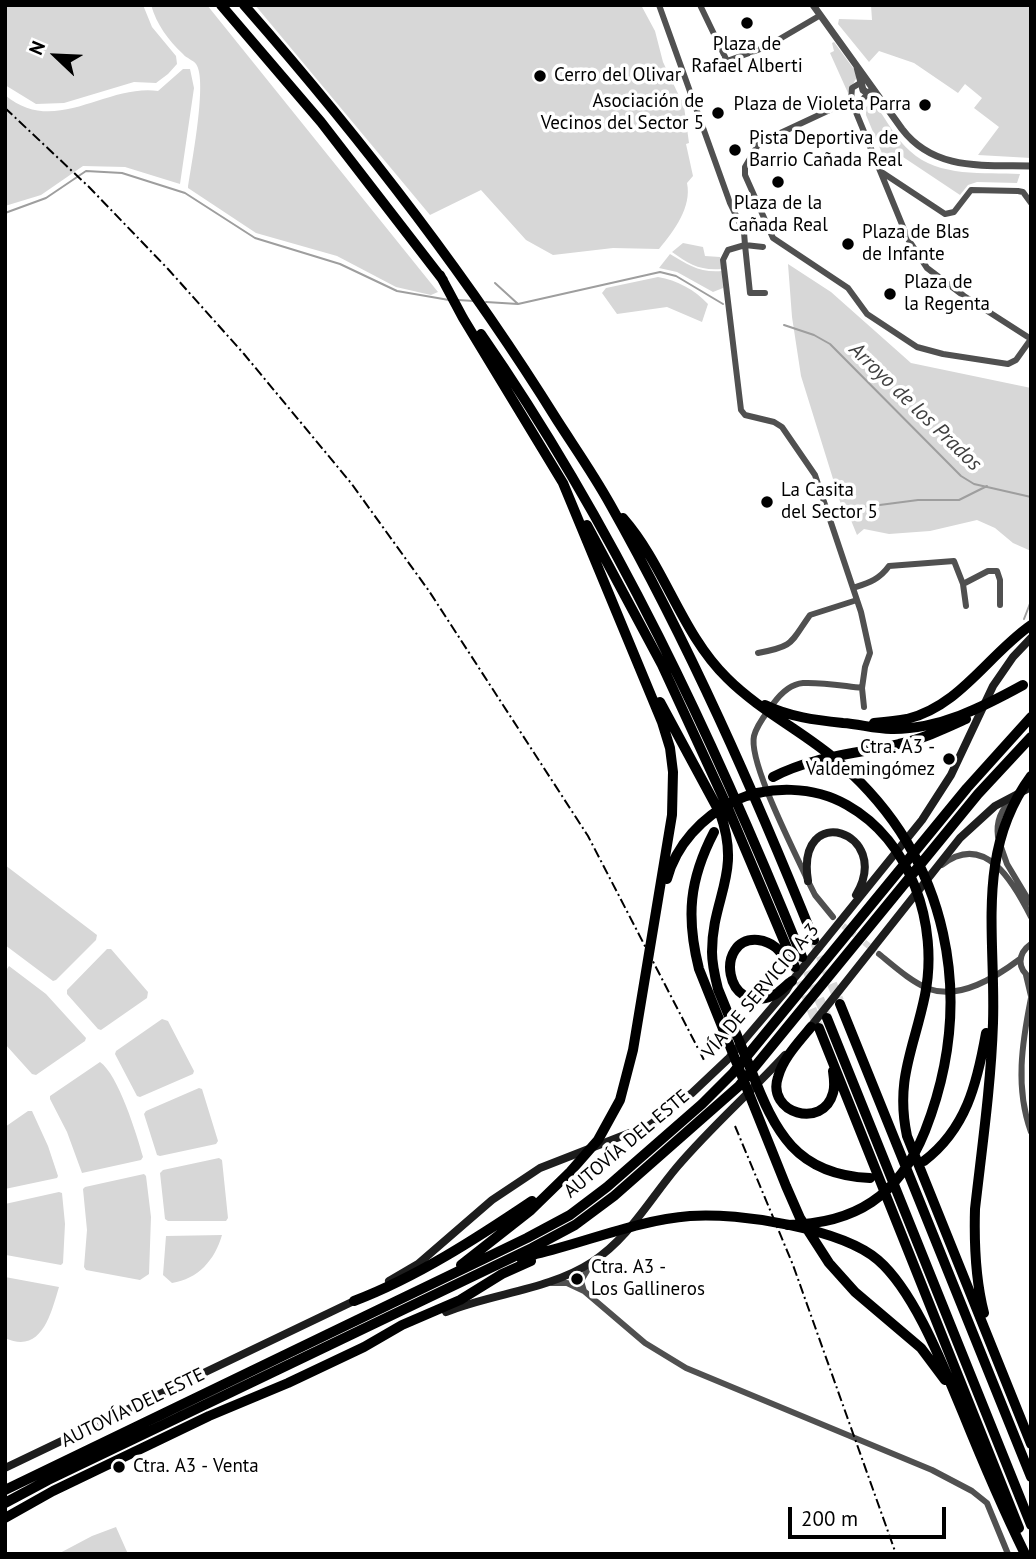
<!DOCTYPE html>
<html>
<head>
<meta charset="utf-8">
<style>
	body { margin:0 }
	#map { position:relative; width:1036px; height:1559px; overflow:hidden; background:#fff; font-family:"PT Sans",sans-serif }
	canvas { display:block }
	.frame { position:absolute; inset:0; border:7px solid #000; pointer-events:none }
	.north { position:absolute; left:21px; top:21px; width:70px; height:70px; -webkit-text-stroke:5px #fff; paint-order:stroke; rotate:293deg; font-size:19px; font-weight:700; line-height:28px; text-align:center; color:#000 }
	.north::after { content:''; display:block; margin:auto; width:24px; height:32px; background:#000; clip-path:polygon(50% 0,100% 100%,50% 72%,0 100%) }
	.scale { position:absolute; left:788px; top:1507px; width:158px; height:32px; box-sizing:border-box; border:4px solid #000; border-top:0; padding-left:9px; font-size:21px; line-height:24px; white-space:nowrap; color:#000; -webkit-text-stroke:5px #fff; paint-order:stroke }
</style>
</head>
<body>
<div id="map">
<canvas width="1036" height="1559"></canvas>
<div class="frame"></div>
<div class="north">N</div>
<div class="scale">200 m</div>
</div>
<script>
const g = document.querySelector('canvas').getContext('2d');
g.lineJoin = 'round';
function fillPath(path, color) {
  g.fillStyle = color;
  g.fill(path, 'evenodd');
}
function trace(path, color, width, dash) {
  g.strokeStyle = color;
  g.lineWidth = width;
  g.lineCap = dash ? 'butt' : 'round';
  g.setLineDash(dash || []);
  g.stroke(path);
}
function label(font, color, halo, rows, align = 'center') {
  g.font = font + ' "PT Sans",sans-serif';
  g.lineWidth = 7;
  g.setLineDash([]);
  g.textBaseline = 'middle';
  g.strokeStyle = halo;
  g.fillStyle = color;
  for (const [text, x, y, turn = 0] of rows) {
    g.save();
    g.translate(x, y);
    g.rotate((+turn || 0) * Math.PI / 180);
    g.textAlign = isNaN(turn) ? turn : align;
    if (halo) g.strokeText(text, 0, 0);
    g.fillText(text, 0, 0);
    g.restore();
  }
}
fillPath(new Path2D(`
	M5 5H143L152 27 176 56 177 64 168 74 156 83 134 82 64 103 36 104 5 85Z
	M151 5H207L438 292 431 295 396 287 337 256 256 233 188 188C191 166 208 80 196 64 193 60 186 58 183 54 168 40 157 25 151 5Z
	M255 5H641L655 31 663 62 681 100 683 99 689 143 686 144 693 176 687 183C692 207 674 231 659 249L613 248 553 255 526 240 481 190 430 215Z
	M871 5H1031V158L978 155 999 127 974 108 982 98 965 84 958 93 914 63 879 51 869 62 838 24 839 19 872 20Z
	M834 42 856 72 857 77 848 93 830 53 834 51 832 43Z
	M183 69H190L194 88 180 184 125 167 83 166 41 195 5 206V95C55 137 105 84 158 91Z
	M870 104 877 107C887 121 897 140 910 151 939 178 984 172 1020 174L1017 183 977 182 968 185 960 195 903 157 895 170 886 163 866 115V107Z
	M683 243 703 247 705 256 720 257 722 269C700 271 689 264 672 252Z
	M670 254C688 265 700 273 722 271L723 288 713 292 677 272 659 268Z
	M788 264 831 292 911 363 1031 388V551L1013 543 995 528 977 520 930 531 889 534 864 529 857 535 848 513 843 511 801 376 792 317Z
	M658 277C677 280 695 290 708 304L702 322 667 307 617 314 602 293 606 288Z
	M5 865 97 935 96 940 56 980 53 981 5 945Z
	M107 949H111L148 992 147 998 101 1030 98 1029 67 994V990Z
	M9 966 46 994 86 1038 85 1041 36 1075 32 1074 5 1044V972Z
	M162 1019 168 1021 194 1071 193 1074 140 1097 137 1096 115 1054 116 1051Z
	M100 1062C118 1074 137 1135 143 1157L141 1160 82 1173 67 1132 50 1099V1096Z
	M199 1088 202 1089 218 1141 216 1144 160 1156 157 1155 144 1114 146 1111Z
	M28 1111H32L48 1146 58 1176 57 1178 5 1189V1127Z
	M219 1158 222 1160 228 1218 226 1221H168L165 1219 160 1173 163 1170Z
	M144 1174 146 1176 151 1217 149 1274 140 1280 86 1270 84 1267 87 1230 83 1189 85 1187Z
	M59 1192 62 1193 65 1224 63 1263 61 1265 6 1255 5 1204Z
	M222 1235C215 1260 198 1279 172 1283L163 1275 166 1236Z
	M5 1277 59 1287C51 1313 42 1355 5 1338Z
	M116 1527 128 1554H58L92 1536Z`), '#d7d7d7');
trace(new Path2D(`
	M5 213 46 198 86 171 122 173 185 193 255 238 340 264 397 291 449 300
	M495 283 518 304
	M458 300 474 301
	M486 302 518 304 660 272 676 276 723 304
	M784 325 814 335 830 344 961 476 974 484 1031 497
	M849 509 918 500H959L987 486
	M1024 619 1031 601`), '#9e9e9e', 2);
trace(new Path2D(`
	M836 920 879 954`), '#d9d9d9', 6, [6, 3]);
trace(new Path2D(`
	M815 942 839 1001
	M802 957 827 1018
	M795 967 819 1028`), '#d9d9d9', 10, [10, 5]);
trace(new Path2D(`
	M659 5 730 203 744 232 745 245 728 250 723 260 741 410 745 415 774 422 782 427 815 475 861 612 870 653 865 667 862 688 864 707
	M700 5 727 61 766 47 819 16
	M851 100 759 143 745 167V175L773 238 848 288 867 314 917 347 943 354 1008 364 1016 360 1031 339 964 296 927 268 908 239 851 100 852 88 865 80
	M853 101 862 100 871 90
	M883 173 945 214 954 212 971 190 1018 191 1023 192 1031 203
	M763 247 745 245 750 293H765
	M963 584 988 571H997L1000 580V605
	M853 588C868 583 879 580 889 566L954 561 963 584 966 606
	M758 653C795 646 790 643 810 615L857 600
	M998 837C996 822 1000 810 1012 800
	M1001 847 1007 864 1031 904
	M942 865C985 831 1014 883 1031 917
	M833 917 815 895 808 881C795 852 748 762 754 736 757 724 766 714 773 704 781 693 790 684 803 683 822 682 843 686 862 688
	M1031 944C1017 954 1017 969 1031 978
	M879 954C894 966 910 981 929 989 960 1000 996 977 1020 959
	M1026 975 1031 996
	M1031 998C1022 1043 1015 1088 1031 1132
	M552 1283H567L584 1291 645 1343 686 1368 932 1470 972 1491 987 1503 1008 1554
	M584 1291 581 1281 591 1264`), '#505050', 6);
trace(new Path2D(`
	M813 5 902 129C934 171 983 165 1031 166
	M857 67 863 90 882 103`), '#505050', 7);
trace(new Path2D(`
	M808 881C795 800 894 831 856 895
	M808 1030 960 838 995 806 1031 787
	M389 1281 418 1264 492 1200 540 1168 650 1125 692 1093 728 1059 786 991 792 981 922 820 951 775 993 686 1013 657 1031 638
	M446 1312C493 1293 549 1290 592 1262 628 1239 650 1199 677 1167 711 1127 750 1093 785 1055
	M5 1468 356 1300`), '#1d1d1d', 8);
trace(new Path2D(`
	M221 5 321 122 443 280
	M244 5C359 136 465 272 557 420 575 448 594 475 610 504 689 644 754 791 814 940
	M440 275 463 318 563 483 662 722 670 748 673 772 672 815 633 1050 620 1100 598 1140 570 1172 531 1210 461 1265
	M481 334C615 527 714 740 802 957
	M623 518C665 566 681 633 727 678 761 712 805 732 841 764 949 859 977 998 925 1131 899 1196 855 1224 787 1225
	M587 525 662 665 727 806 795 967
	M660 702 720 813C742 874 712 897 712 952 712 965 715 977 718 989 729 1016 740 1043 751 1070 775 1132 796 1175 870 1178
	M765 705C790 717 815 720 843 723 859 724 875 729 891 729 938 730 983 707 1023 685
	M874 723C885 722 896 721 907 719 960 706 988 655 1031 625
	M773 777C813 756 857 754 899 744 923 739 944 729 966 719
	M714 832C689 880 686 917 699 969L786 1186 800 1218 829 1263 855 1292 921 1348 945 1380
	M667 879C676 845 702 817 734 801 769 785 814 786 847 805 911 841 939 925 925 995 914 1049 895 1079 907 1136L1031 1444
	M787 962C780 950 773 942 758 940 714 936 724 1018 774 995 780 992 786 985 792 981
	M840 1004 1031 1477
	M827 1018 1031 1525
	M811 1027C799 1042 783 1058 778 1077 766 1113 823 1130 833 1093 835 1087 834 1078 833 1071
	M819 1028 1019 1528
	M924 1161C966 1129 977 1084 986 1033
	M522 1260 536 1254C587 1242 638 1220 690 1216 739 1212 842 1229 878 1260 915 1292 944 1368 963 1413 982 1460 1002 1507 1025 1554
	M354 1301C417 1277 477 1238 532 1201
	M984 1313C975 1278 974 1244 975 1209 982 1147 991 1085 993 1023 996 936 975 852 1031 776
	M5 1490 527 1238 570 1215 607 1187 702 1104 733 1073 967 788 1031 717
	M5 1503 48 1480 532 1248 575 1225 614 1196 739 1086 978 794 1031 737
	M5 1518 53 1491 209 1416 288 1383 364 1347 402 1325 460 1300 502 1274 531 1261`), '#000', 10);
trace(new Path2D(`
	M5 108 89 187 168 269 244 354 351 483 429 591 588 836 704 1060
	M735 1126 793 1265 896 1554`), '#000', 2, [10, 3.5, 2, 3.5]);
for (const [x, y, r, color] of [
	[747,23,7,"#000"],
	[540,76,7,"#000"],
	[925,105,7,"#000"],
	[718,113,7,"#000"],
	[735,150,7,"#000"],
	[778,182,7,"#000"],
	[848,244,7,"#000"],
	[890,294,7,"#000"],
	[767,502,7,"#000"],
	[949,759,7,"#000"],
	[577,1279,7,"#000"],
	[119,1467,7,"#000"]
]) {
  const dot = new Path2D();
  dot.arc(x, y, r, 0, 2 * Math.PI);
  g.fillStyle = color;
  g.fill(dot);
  trace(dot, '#fff', 2.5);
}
label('19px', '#000', '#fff', [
	["Plaza de",747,45,"center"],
	["Rafael Alberti",747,67,"center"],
	["Cerro del Olivar",554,76],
	["Asociación de",704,102,"right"],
	["Vecinos del Sector 5",704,124,"right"],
	["Plaza de Violeta Parra",911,105,"right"],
	["Pista Deportiva de",749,139],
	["Barrio Cañada Real",749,161],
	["Plaza de la",778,204,"center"],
	["Cañada Real",778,226,"center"],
	["Plaza de Blas",862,233],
	["de Infante",862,255],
	["Plaza de",904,283],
	["la Regenta",904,305],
	["La Casita",781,491],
	["del Sector 5",781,513],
	["Ctra. A3 -",935,748,"right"],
	["Valdemingómez",935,770,"right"],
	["Ctra. A3 -",591,1268],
	["Los Gallineros",591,1290],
	["Ctra. A3 - Venta",133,1467]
], 'left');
label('19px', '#000', '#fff', [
	["VÍA DE SERVICIO A-3",761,991,-50],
	["AUTOVÍA DEL ESTE",627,1144,-40],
	["AUTOVÍA DEL ESTE",133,1408,-26]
]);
label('italic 21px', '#3f3f3f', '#fff', [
	["Arroyo de los Prados",915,407,44]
]);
</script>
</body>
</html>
